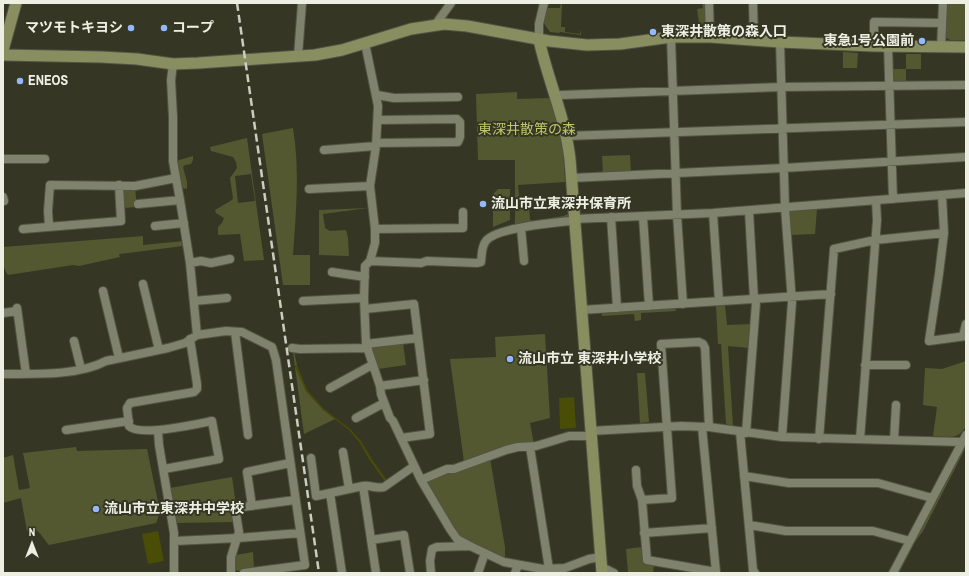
<!DOCTYPE html>
<html>
<head>
<meta charset="utf-8">
<style>
	body { margin:0 }
	#map { position:relative; width:969px; height:576px; overflow:hidden; background:#353724; font-family:"Archivo Narrow",sans-serif }
	canvas { display:block }
	.frame { position:absolute; inset:0; border:4px solid #edefe3; pointer-events:none }
	.north { position:absolute; left:12px; top:524px; width:40px; height:40px; -webkit-text-stroke:3px #353724; paint-order:stroke; rotate:0deg; font-size:11px; font-weight:700; line-height:16px; text-align:center; color:#edefe3 }
	.north::after { content:''; display:block; margin:auto; width:14px; height:18px; background:#edefe3; clip-path:polygon(50% 0,100% 100%,50% 72%,0 100%) }
</style>
</head>
<body>
<div id="map">
<canvas width="969" height="576"></canvas>
<div class="frame"></div>
<div class="north">N</div>
</div>
<script>
const g = document.querySelector('canvas').getContext('2d');
g.lineJoin = 'round';
function fillPath(path, color) {
  g.fillStyle = color;
  g.fill(path, 'evenodd');
}
function trace(path, color, width, dash) {
  g.strokeStyle = color;
  g.lineWidth = width;
  g.lineCap = dash ? 'butt' : 'round';
  g.setLineDash(dash || []);
  g.stroke(path);
}
function label(font, color, halo, rows, align = 'center') {
  g.font = font + ' "Archivo Narrow","Noto Sans JP",sans-serif';
  g.lineWidth = 4;
  g.setLineDash([]);
  g.textBaseline = 'middle';
  g.strokeStyle = halo;
  g.fillStyle = color;
  for (const [text, x, y, turn = 0] of rows) {
    g.save();
    g.translate(x, y);
    g.rotate((+turn || 0) * Math.PI / 180);
    g.textAlign = isNaN(turn) ? turn : align;
    if (halo) g.strokeText(text, 0, 0);
    g.fillText(text, 0, 0);
    g.restore();
  }
}
fillPath(new Path2D(`
	M561 3H562L561 27H565V32L580 34 581 29V35L560 32 559 33 550 32 543 22 547 8H560Z
	M702 3H705V28H666L699 23 697 9 703 8Z
	M946 3H966V40H950L945 37Z
	M843 52 858 53 857 68H843Z
	M906 54H921V69H906V83L894 84 891 81V69H906Z
	M517 92V99L551 98 563 148 565 182 518 185 520 203 529 205 530 220 534 221 563 216 568 214V218L515 226V160H478L476 94Z
	M293 128C300 170 296 213 293 255H310V285H283L262 134Z
	M247 138 264 260 244 261 240 234 218 235V227L222 223 224 218 216 213 215 210 232 200 233 198 230 178 237 168 236 162 233 157 211 151 210 147ZM251 174 255 201 238 203 235 176Z
	M630 155 631 172 603 173 602 156Z
	M193 156V160L191 164 185 165 183 167 187 182V189L181 188 176 161Z
	M135 188 137 207 123 208 122 192 125 189Z
	M498 189H510V220L493 227V194Z
	M368 208 323 214 325 228 330 231 346 230 348 238 349 256 319 255V210Z
	M817 209 815 234 790 235 789 214 791 211Z
	M143 236V245L184 241 185 259 183 246 120 254 119 255 120 257 79 266 73 265 8 275C2 268 3 256 3 247Z
	M725 305 727 325 751 324 749 348 728 346 733 426 726 424 721 344H718L716 306Z
	M675 308 676 311 641 313V320L635 321 634 314 602 316V313Z
	M545 334 550 418 530 423 534 444 464 462 450 359 496 357 495 337Z
	M403 343 406 365 378 369 371 350 373 347Z
	M294 351 297 365 295 366 306 391 323 410 335 419 304 434 293 352Z
	M966 361V426C958 441 949 436 933 436L937 407 923 405 925 368 942 369Z
	M637 373H645L649 422 640 423Z
	M76 447 77 451 147 449 160 512 156 523 49 545C44 540 42 534 36 530L27 531 21 498 3 503V458L13 455 19 490 30 488 23 453Z
	M963 449H965L923 531 915 542 899 573H896Z
	M490 458 505 547V559L463 540 458 536 427 485 428 481Z
	M232 477 236 505 231 506 234 522 176 523 170 488Z
	M642 547 643 563 654 565 653 573H628L626 549Z
	M253 552 254 569 238 571 235 569 236 555Z`), '#545831');
fillPath(new Path2D(`
	M297 365 307 390 324 409 350 429 361 441 371 458 388 482 386 483 369 459 360 443 349 430 323 410 306 391 295 366Z
	M574 397 576 428 560 429 559 398Z
	M158 531 164 561 148 564 142 534Z`), '#494d06');
const street = new Path2D(`
	M709 3 710 37
	M753 3 754 40
	M435 25 451 3
	M671 37 677 215 683 304
	M539 40V24L544 3
	M780 42 785 208 792 302 782 437
	M365 43 378 106 376 146 370 186 375 229V243L370 261
	M874 46V22L942 23
	M888 46 893 199
	M941 48 943 3
	M298 56 302 3
	M173 64 171 80 173 117V161L180 200 190 263 197 335
	M377 95 394 98 458 97
	M556 97 561 95 781 87 966 85
	M566 136 966 122
	M376 143 458 142 460 137V122L457 119 378 120
	M324 150 376 146
	M3 159H45
	M571 178 784 168 966 157
	M309 189 370 186
	M942 195 944 233 939 274 929 341 966 336
	M3 197 4 201
	M138 204 180 200
	M713 213 719 301
	M611 217 617 308
	M643 217 649 306
	M49 226 48 211 50 185 135 186 176 178
	M155 226 184 223
	M521 228 524 261
	M23 229 121 221 119 185
	M375 229 463 228V212
	M190 263 201 261 211 263 230 259
	M332 272 365 277
	M143 284 159 350
	M103 291 119 358
	M194 301 227 298
	M303 301 364 298
	M17 308 26 374
	M365 309 414 304 430 434 401 438
	M581 310 831 294
	M3 313 17 311
	M235 332 248 435
	M963 336 966 324
	M74 341 81 369
	M366 344 418 338
	M292 348 300 349 368 348
	M865 365H906
	M3 374C34 374 78 376 106 361L168 348 185 343 197 335 226 331 242 332 272 347 276 360 305 565 244 573
	M380 386 424 380
	M330 388 372 365
	M356 418 384 403
	M702 427 716 572 647 560 642 500 672 498 661 344 699 342 703 344 705 348 709 427
	M66 430 129 421
	M158 431 159 445 174 533V573
	M590 431 681 426 709 427 782 437 962 442
	M740 432 753 570 755 573
	M746 433 756 303 754 299 749 211
	M819 439 834 249 875 240 944 233
	M860 439 877 220 876 201
	M894 440 896 405
	M530 447 549 569
	M343 452 349 489
	M311 458 316 496 363 486C371 485 376 489 384 487L414 466
	M164 469 219 459 212 421C197 424 139 437 129 426L127 408 130 403 194 392 197 389V384L190 339
	M636 470 637 486 642 500
	M744 476 789 483H878L932 498
	M421 480 447 469H454L506 450 518 447 536 446 569 436H591
	M363 486 376 573
	M330 493 342 573
	M252 506 247 472 290 463
	M749 525 786 531H873L910 541
	M644 533 712 528
	M371 540 404 535 410 573
	M175 541 238 538 300 533
	M601 557 589 559 565 568 543 569 504 562 470 546 457 539 450 529 421 480 393 421 390 418 381 394 380 386 366 344 364 298 365 266 370 261 421 263 427 261 477 263 481 262C482 255 481 247 486 241 495 228 552 223 570 221L574 219 713 213 966 193
	M602 567 614 573
	M231 573V557L239 532 235 508 295 500
	M431 573 430 561 432 549 437 547 470 546
	M478 573 485 553
	M515 573 518 565
	M893 573 966 435`);
const secondary = new Path2D(`
	M539 40C548 80 565 117 570 159L602 573
	M3 50 16 3
	M3 55 101 57 137 59 173 64 198 63 315 55 342 50 411 29 444 24 467 26 549 41 587 45 620 44 671 37H710L780 42 874 46 966 47`);
trace(street, '#525444', 10);
trace(secondary, '#525444', 13);
trace(street, '#7f826c', 8);
trace(secondary, '#898e61', 11);
trace(new Path2D(`
	M237 3 319 573`), '#cbcdc0', 2.5, [8, 4]);
for (const [x, y, r, color] of [
	[131,28,4,"#94b7fd"],
	[164,28,4,"#94b7fd"],
	[653,32,4,"#94b7fd"],
	[922,41,4,"#94b7fd"],
	[20,81,4,"#94b7fd"],
	[483,204,4,"#94b7fd"],
	[510,359,4,"#94b7fd"],
	[96,509,4,"#94b7fd"]
]) {
  const dot = new Path2D();
  dot.arc(x, y, r, 0, 2 * Math.PI);
  g.fillStyle = color;
  g.fill(dot);
  trace(dot, '#353724', 1.5);
}
label('bold 14px', '#edefe3', '#353724', [
	["マツモトキヨシ",123,28,"right"],
	["コープ",172,28],
	["東深井散策の森入口",661,32],
	["東急1号公園前",914,41,"right"],
	["ENEOS",28,81],
	["流山市立東深井保育所",491,204],
	["流山市立 東深井小学校",518,359],
	["流山市立東深井中学校",104,509]
], 'left');
label('14px', '#bec76b', '#353724', [
	["東深井散策の森",527,130]
]);
</script>
</body>
</html>
